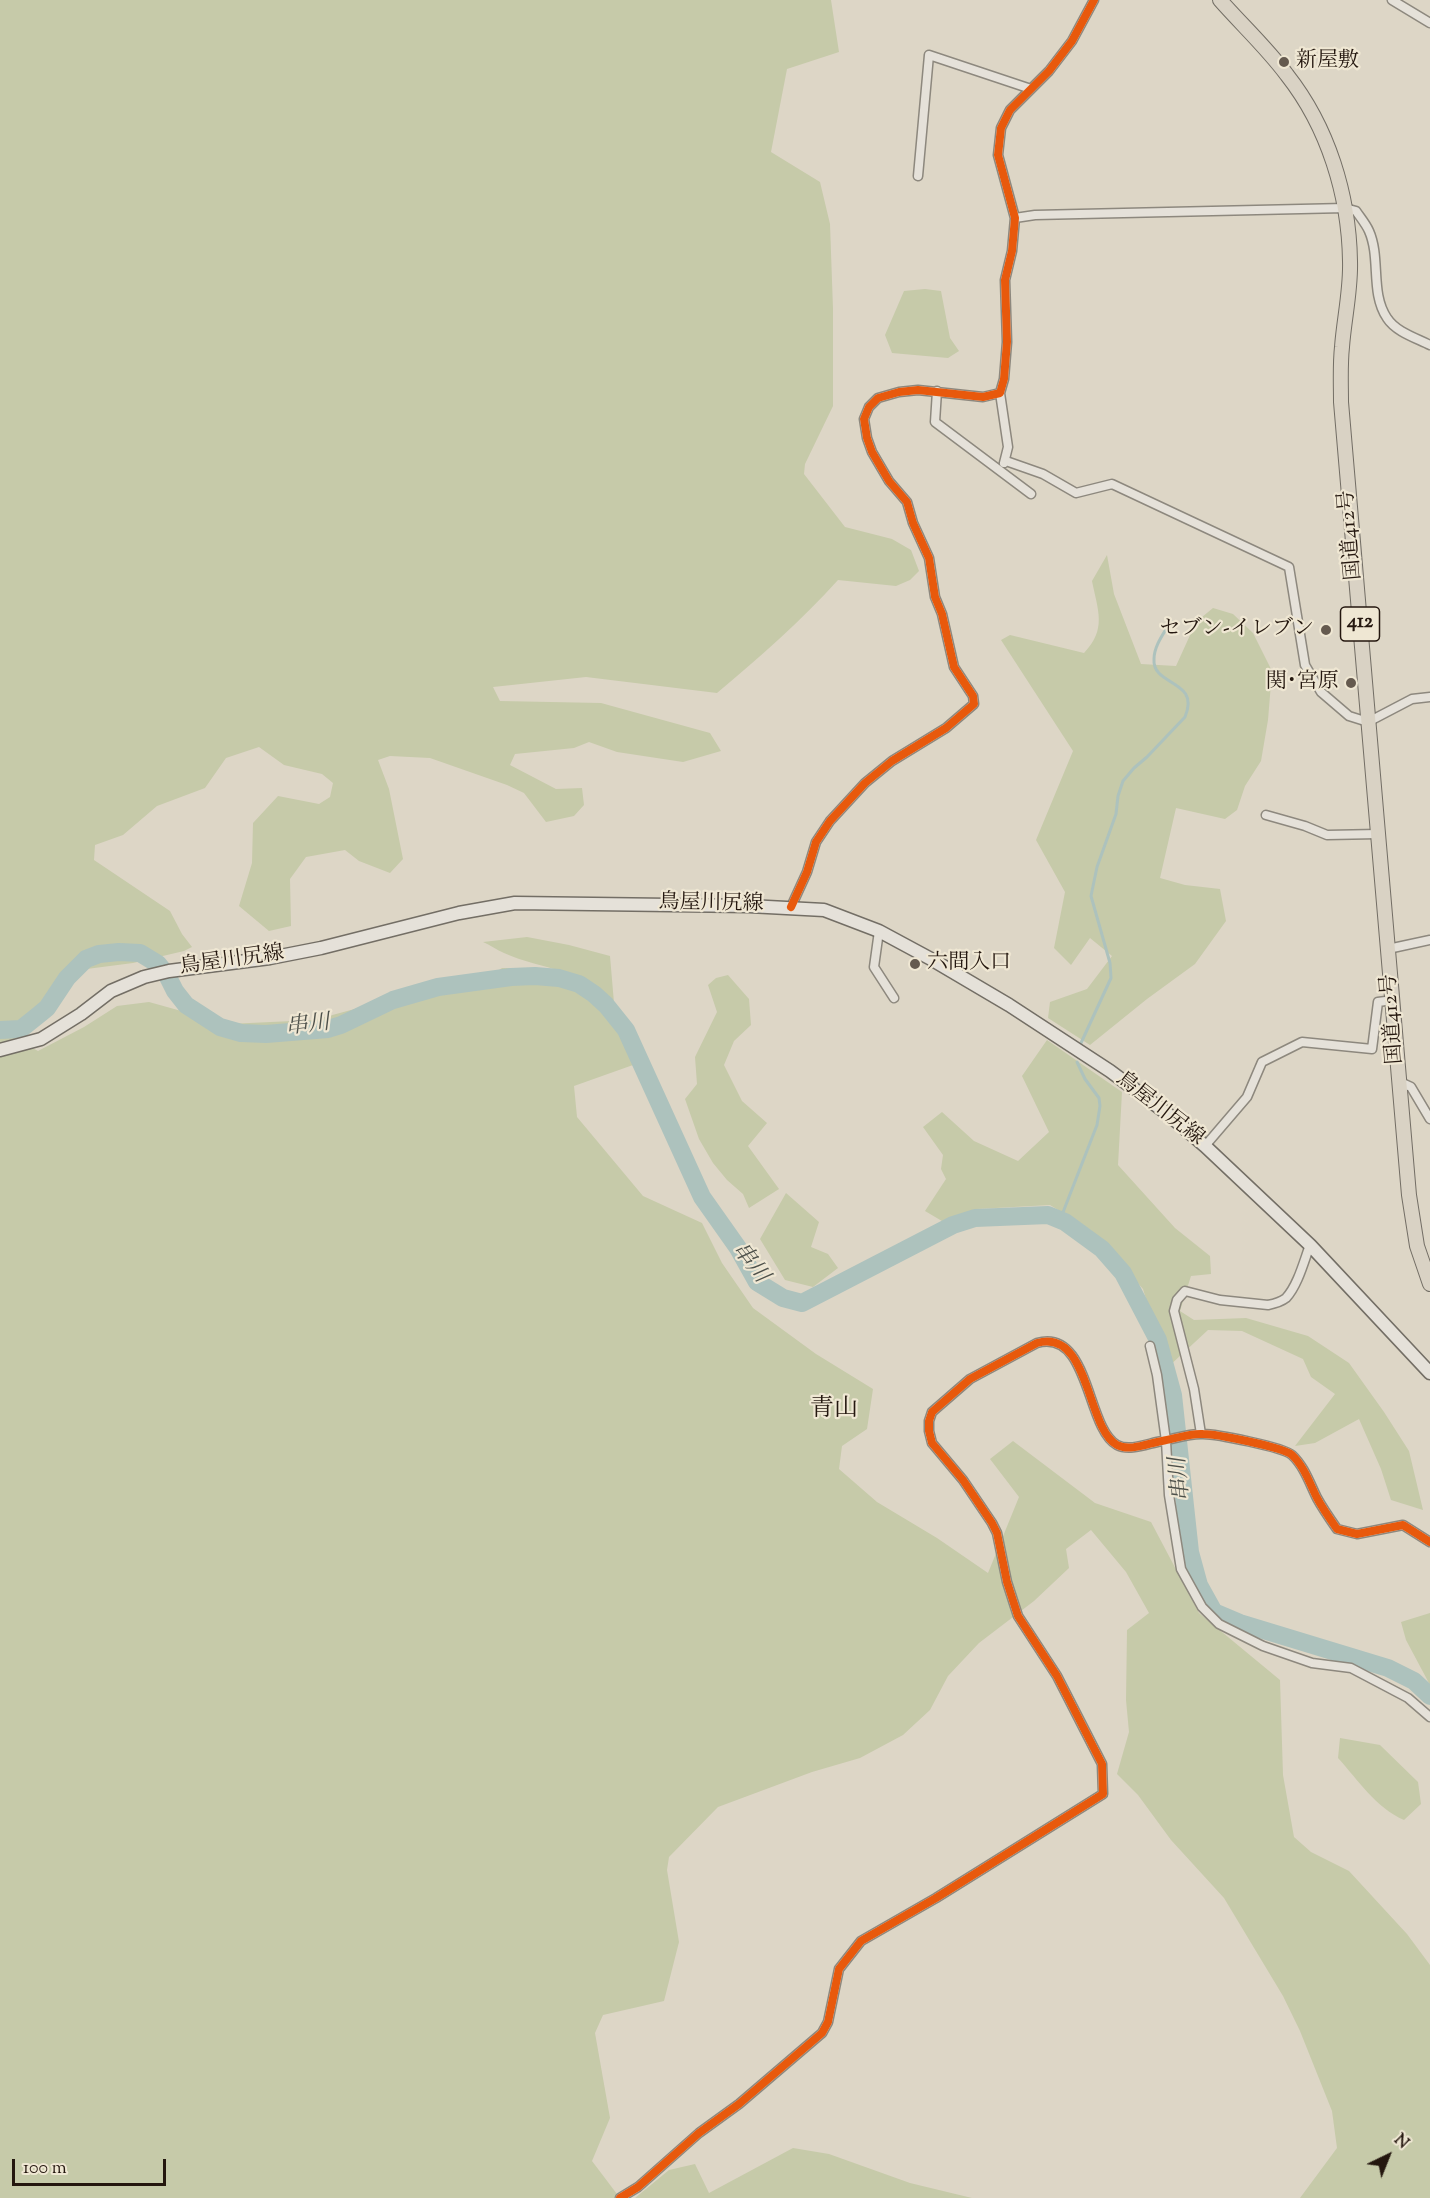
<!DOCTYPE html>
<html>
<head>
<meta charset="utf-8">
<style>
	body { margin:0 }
	#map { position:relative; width:1430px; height:2198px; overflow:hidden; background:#ddd6c6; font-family:"Sorts Mill Goudy",serif }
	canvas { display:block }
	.north { position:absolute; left:1358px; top:2126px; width:60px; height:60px; -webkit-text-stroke:4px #efe7d3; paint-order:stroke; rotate:43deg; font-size:16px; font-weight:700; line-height:24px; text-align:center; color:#24170f }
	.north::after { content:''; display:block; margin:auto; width:21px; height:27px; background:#24170f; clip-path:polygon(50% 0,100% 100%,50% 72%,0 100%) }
	.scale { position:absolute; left:12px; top:2159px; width:154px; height:27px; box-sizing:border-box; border:3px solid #24170f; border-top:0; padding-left:8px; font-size:18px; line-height:21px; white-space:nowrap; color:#24170f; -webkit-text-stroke:4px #efe7d3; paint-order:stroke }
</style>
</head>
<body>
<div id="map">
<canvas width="1430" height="2198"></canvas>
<div class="north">N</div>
<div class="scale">100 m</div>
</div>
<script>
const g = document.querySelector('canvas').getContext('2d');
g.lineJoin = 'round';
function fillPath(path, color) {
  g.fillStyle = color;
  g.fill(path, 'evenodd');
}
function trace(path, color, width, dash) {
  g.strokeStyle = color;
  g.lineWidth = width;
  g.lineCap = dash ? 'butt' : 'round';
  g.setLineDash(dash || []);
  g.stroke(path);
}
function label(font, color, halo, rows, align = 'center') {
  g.font = font + ' "Sorts Mill Goudy","Noto Serif JP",serif';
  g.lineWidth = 4.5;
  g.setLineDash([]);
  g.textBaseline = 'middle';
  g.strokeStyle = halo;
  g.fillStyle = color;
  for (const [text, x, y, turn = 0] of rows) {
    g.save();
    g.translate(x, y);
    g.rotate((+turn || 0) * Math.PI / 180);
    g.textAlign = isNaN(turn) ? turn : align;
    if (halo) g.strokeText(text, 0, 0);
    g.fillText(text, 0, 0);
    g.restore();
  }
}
fillPath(new Path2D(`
	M0 0H831L839 52 787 69 771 152 820 182 830 224 833 309V406L805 464 804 474 845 527 892 539 911 550 919 571 910 580 896 586 838 580C800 622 760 657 717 693L586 677 493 687 500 701 601 703 710 733 721 751 683 762 617 752 589 742 574 748 515 754 510 765 556 789 582 788 584 805 574 816 546 822 524 793 507 785 430 758 390 756 378 760 389 789 403 859 390 873 359 861 345 850 306 857 290 879 291 926 269 931 239 906 252 863 253 823 278 796 319 804 330 797 333 783 322 774 284 765 259 747 226 758 205 788 157 806 123 835 95 845 94 860 170 911 182 934 192 947 184 951 133 963 79 970 35 1010 10 1036 38 1051 84 1027 117 1006 149 1002 228 1024 314 1020 373 1004 401 991 437 986 467 977 493 974 502 968H532L597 1003 619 1034 633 1065 574 1086 577 1117 643 1196 702 1223 722 1263 753 1308 816 1354 873 1389 867 1429 842 1446 839 1469 877 1502 937 1538 988 1573 1019 1497 990 1459 1013 1441 1095 1503 1151 1522 1199 1613 1280 1680 1283 1775 1294 1837 1311 1852 1349 1871 1407 1934 1430 1965V2198H1300L1337 2148 1332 2111 1300 2031 1283 1996 1224 1898 1171 1840 1138 1795 1117 1774 1129 1732 1126 1700 1127 1630 1149 1613 1126 1572 1091 1530 1066 1549 1069 1568 1034 1601 979 1643 948 1676 930 1710 903 1735 860 1758 812 1772 718 1807 669 1857 667 1870 679 1942 664 2001 603 2015 595 2033 610 2118 592 2161 620 2198H0Z
	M925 289 941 291 950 338 959 351 948 358 892 353 885 335 904 291Z
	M1107 555 1114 594 1141 664 1176 666 1196 622 1213 608 1233 614 1253 633 1272 671 1268 720 1261 761 1245 786 1237 810 1225 819 1176 808 1160 878 1185 885 1220 889 1226 921 1195 964 1147 999 1090 1045 1048 1018 1050 1002 1087 989 1112 956 1090 938 1071 965 1054 948 1065 892 1036 840 1073 751 1001 640 1010 635 1084 653C1107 629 1098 611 1092 581Z
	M527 937 569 945 610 956 614 1003C585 969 542 970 504 953 497 950 490 945 483 942Z
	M728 975 749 999 751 1025 734 1041 724 1065 742 1101 767 1123 748 1146 779 1189 749 1208 743 1194 727 1180 713 1163 699 1139 685 1099 697 1084 695 1057 717 1012 708 985 716 978Z
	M1047 1040 1122 1092 1118 1165 1175 1228 1210 1256 1211 1274 1191 1276 1180 1311 1194 1320 1246 1318 1308 1336 1349 1363 1384 1412 1409 1451 1423 1510 1391 1500 1381 1469 1359 1419 1315 1443 1295 1446 1335 1394 1311 1377 1303 1359 1242 1331 1208 1330 1167 1368 1143 1289 1092 1231 1050 1205 977 1209 947 1224 925 1211 946 1179 941 1169 943 1155 923 1127 942 1112 974 1141 1018 1161 1049 1132 1022 1076Z
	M786 1193 819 1222 811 1247 828 1254 838 1268 813 1287 785 1280 760 1239Z
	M1430 1613V1685L1406 1640 1401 1622Z
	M1340 1738 1380 1745 1418 1782 1421 1804 1404 1820C1375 1807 1359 1781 1338 1758Z
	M793 2148 829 2154 910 2183 972 2198H635L669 2170 695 2164 709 2193Z`), '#c6caa9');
trace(new Path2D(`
	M1081 1043 1111 978 1110 963 1091 896 1097 867 1116 814 1118 796 1123 781 1134 768 1147 757 1185 717C1201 679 1152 687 1154 659 1154 645 1165 632 1171 621
	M1060 1220 1097 1125 1100 1106 1099 1098 1085 1079 1077 1062`), '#adc2bd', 3);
trace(new Path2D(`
	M0 1030 21 1029 36 1017 47 1008 67 978 86 959 99 954 119 952 140 953 158 964 167 975 175 991 186 1005 220 1027 241 1033 266 1034 328 1029 341 1025 393 1000 438 987 511 977 535 976 559 978 579 984 594 994 606 1005 626 1030 702 1197 738 1248 757 1282 783 1298 802 1303 953 1225 975 1218 1048 1215 1065 1222 1102 1249 1123 1273 1158 1340 1173 1395 1190 1552 1199 1585 1214 1612 1240 1623 1388 1668 1414 1681 1430 1696`), '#adc2bd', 18);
const minor = new Path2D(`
	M1392 0 1430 23
	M918 176 929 55 1031 89
	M1015 218 1035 215 1345 208 1356 211C1360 217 1366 224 1369 231 1381 258 1370 293 1387 318 1396 332 1416 338 1430 345
	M937 391 935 422 1031 494
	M1000 393 1008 447 1004 463
	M1006 461 1043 474 1076 493 1112 484 1289 567 1305 665 1321 692 1349 716 1368 722 1412 699 1430 697
	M1266 815 1305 826 1327 835 1378 834
	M791 907 807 872 816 842 830 821 865 783 892 761 946 728 974 704 973 696 954 667 942 614 935 597 929 558 913 523 907 502 889 481 872 452 867 438 864 419 869 407 878 398 899 392 918 390 983 397 1000 393 1004 379 1007 342 1005 280 1012 251 1015 218 998 155 1001 128 1010 110 1049 71 1072 41 1094 0
	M879 931 874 967 894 998
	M1388 949 1430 940
	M1398 1081 1411 1087 1430 1119
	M1205 1146 1247 1097 1262 1062 1302 1042 1372 1049 1378 1002 1393 1000
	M1150 1346 1157 1375 1166 1441 1169 1495 1181 1569 1202 1607 1219 1624 1263 1646 1312 1663 1351 1668 1408 1698 1430 1717
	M1201 1434 1194 1389 1174 1311 1177 1300 1185 1291 1220 1300 1268 1305C1273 1304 1281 1302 1286 1298 1298 1285 1304 1261 1310 1245
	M620 2198 638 2187 699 2133 739 2104 822 2033 828 2022 839 1969 861 1941 936 1898 1103 1794 1102 1764 1057 1676 1018 1616 1007 1582 997 1533 992 1523 963 1480 932 1443 929 1431V1421L932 1412 970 1379 1037 1343C1090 1328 1086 1428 1117 1445 1130 1452 1149 1443 1162 1441 1174 1439 1190 1433 1203 1434 1216 1434 1283 1447 1292 1455 1304 1466 1310 1484 1317 1498 1323 1509 1330 1519 1337 1529L1357 1534 1403 1525 1430 1542`);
const secondary = new Path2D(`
	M0 1050 41 1039 81 1014 111 991 144 977 169 971 270 958 321 948 459 913 515 903 749 906 824 910 879 931 931 959 1009 1005 1110 1071 1169 1115 1205 1146 1310 1245 1430 1373`);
const trunk = new Path2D(`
	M1220 0C1242 25 1267 48 1287 75 1328 127 1349 195 1350 261 1351 290 1344 319 1342 347 1340 365 1341 384 1341 402L1409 1195 1417 1246 1430 1284`);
trace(minor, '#8d887e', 11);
trace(secondary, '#736e65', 15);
trace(trunk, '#736e65', 16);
trace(minor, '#e5e1d9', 8);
trace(secondary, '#e5e1d9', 12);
trace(trunk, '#d9d2c4', 14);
trace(new Path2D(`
	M791 907 807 872 816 842 830 821 865 783 892 761 946 728 974 704 973 696 954 667 942 614 935 597 929 558 913 523 907 502 889 481 872 452 867 438 864 419 869 407 878 398 899 392 918 390 983 397 1000 393 1004 379 1007 342 1005 280 1012 251 1015 218 998 155 1001 128 1010 110 1049 71 1072 41 1094 0
	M620 2198 638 2187 699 2133 739 2104 822 2033 828 2022 839 1969 861 1941 936 1898 1103 1794 1102 1764 1057 1676 1018 1616 1007 1582 997 1533 992 1523 963 1480 932 1443 929 1431V1421L932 1412 970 1379 1037 1343C1090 1328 1086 1428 1117 1445 1130 1452 1149 1443 1162 1441 1174 1439 1190 1433 1203 1434 1216 1434 1283 1447 1292 1455 1304 1466 1310 1484 1317 1498 1323 1509 1330 1519 1337 1529L1357 1534 1403 1525 1430 1542`), '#e8590c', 8);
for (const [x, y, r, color] of [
	[1284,62,6,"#655a4f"],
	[1326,630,6,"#655a4f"],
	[1351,683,6,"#655a4f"],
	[915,964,6,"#655a4f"]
]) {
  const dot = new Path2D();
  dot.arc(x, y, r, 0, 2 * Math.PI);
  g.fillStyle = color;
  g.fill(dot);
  trace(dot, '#efe7d3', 2);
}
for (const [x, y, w] of [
	[1360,624,39]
]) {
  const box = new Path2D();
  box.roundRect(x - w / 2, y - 17, w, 34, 4.5);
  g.fillStyle = '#efe7d3';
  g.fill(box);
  trace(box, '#24170f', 1.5);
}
label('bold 20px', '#24170f', null, [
	["412",1360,624]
]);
label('21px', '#24170f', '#efe7d3', [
	["新屋敷",1296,62],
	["セブン-イレブン",1314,630,"right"],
	["関･宮原",1339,683,"right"],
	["六間入口",927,964]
], 'left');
label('21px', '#24170f', '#efe7d3', [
	["国道412号",1352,535,-95],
	["鳥屋川尻線",711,905,1],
	["鳥屋川尻線",232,962,-8],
	["国道412号",1394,1019,-94],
	["鳥屋川尻線",1159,1110,38]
]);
label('italic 22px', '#4d504a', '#efe7d3', [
	["串川",308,1027,-7],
	["串川",749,1264,52],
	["串川",1182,1479,-96]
]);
label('24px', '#24170f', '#efe7d3', [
	["青山",834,1411]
]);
</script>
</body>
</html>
